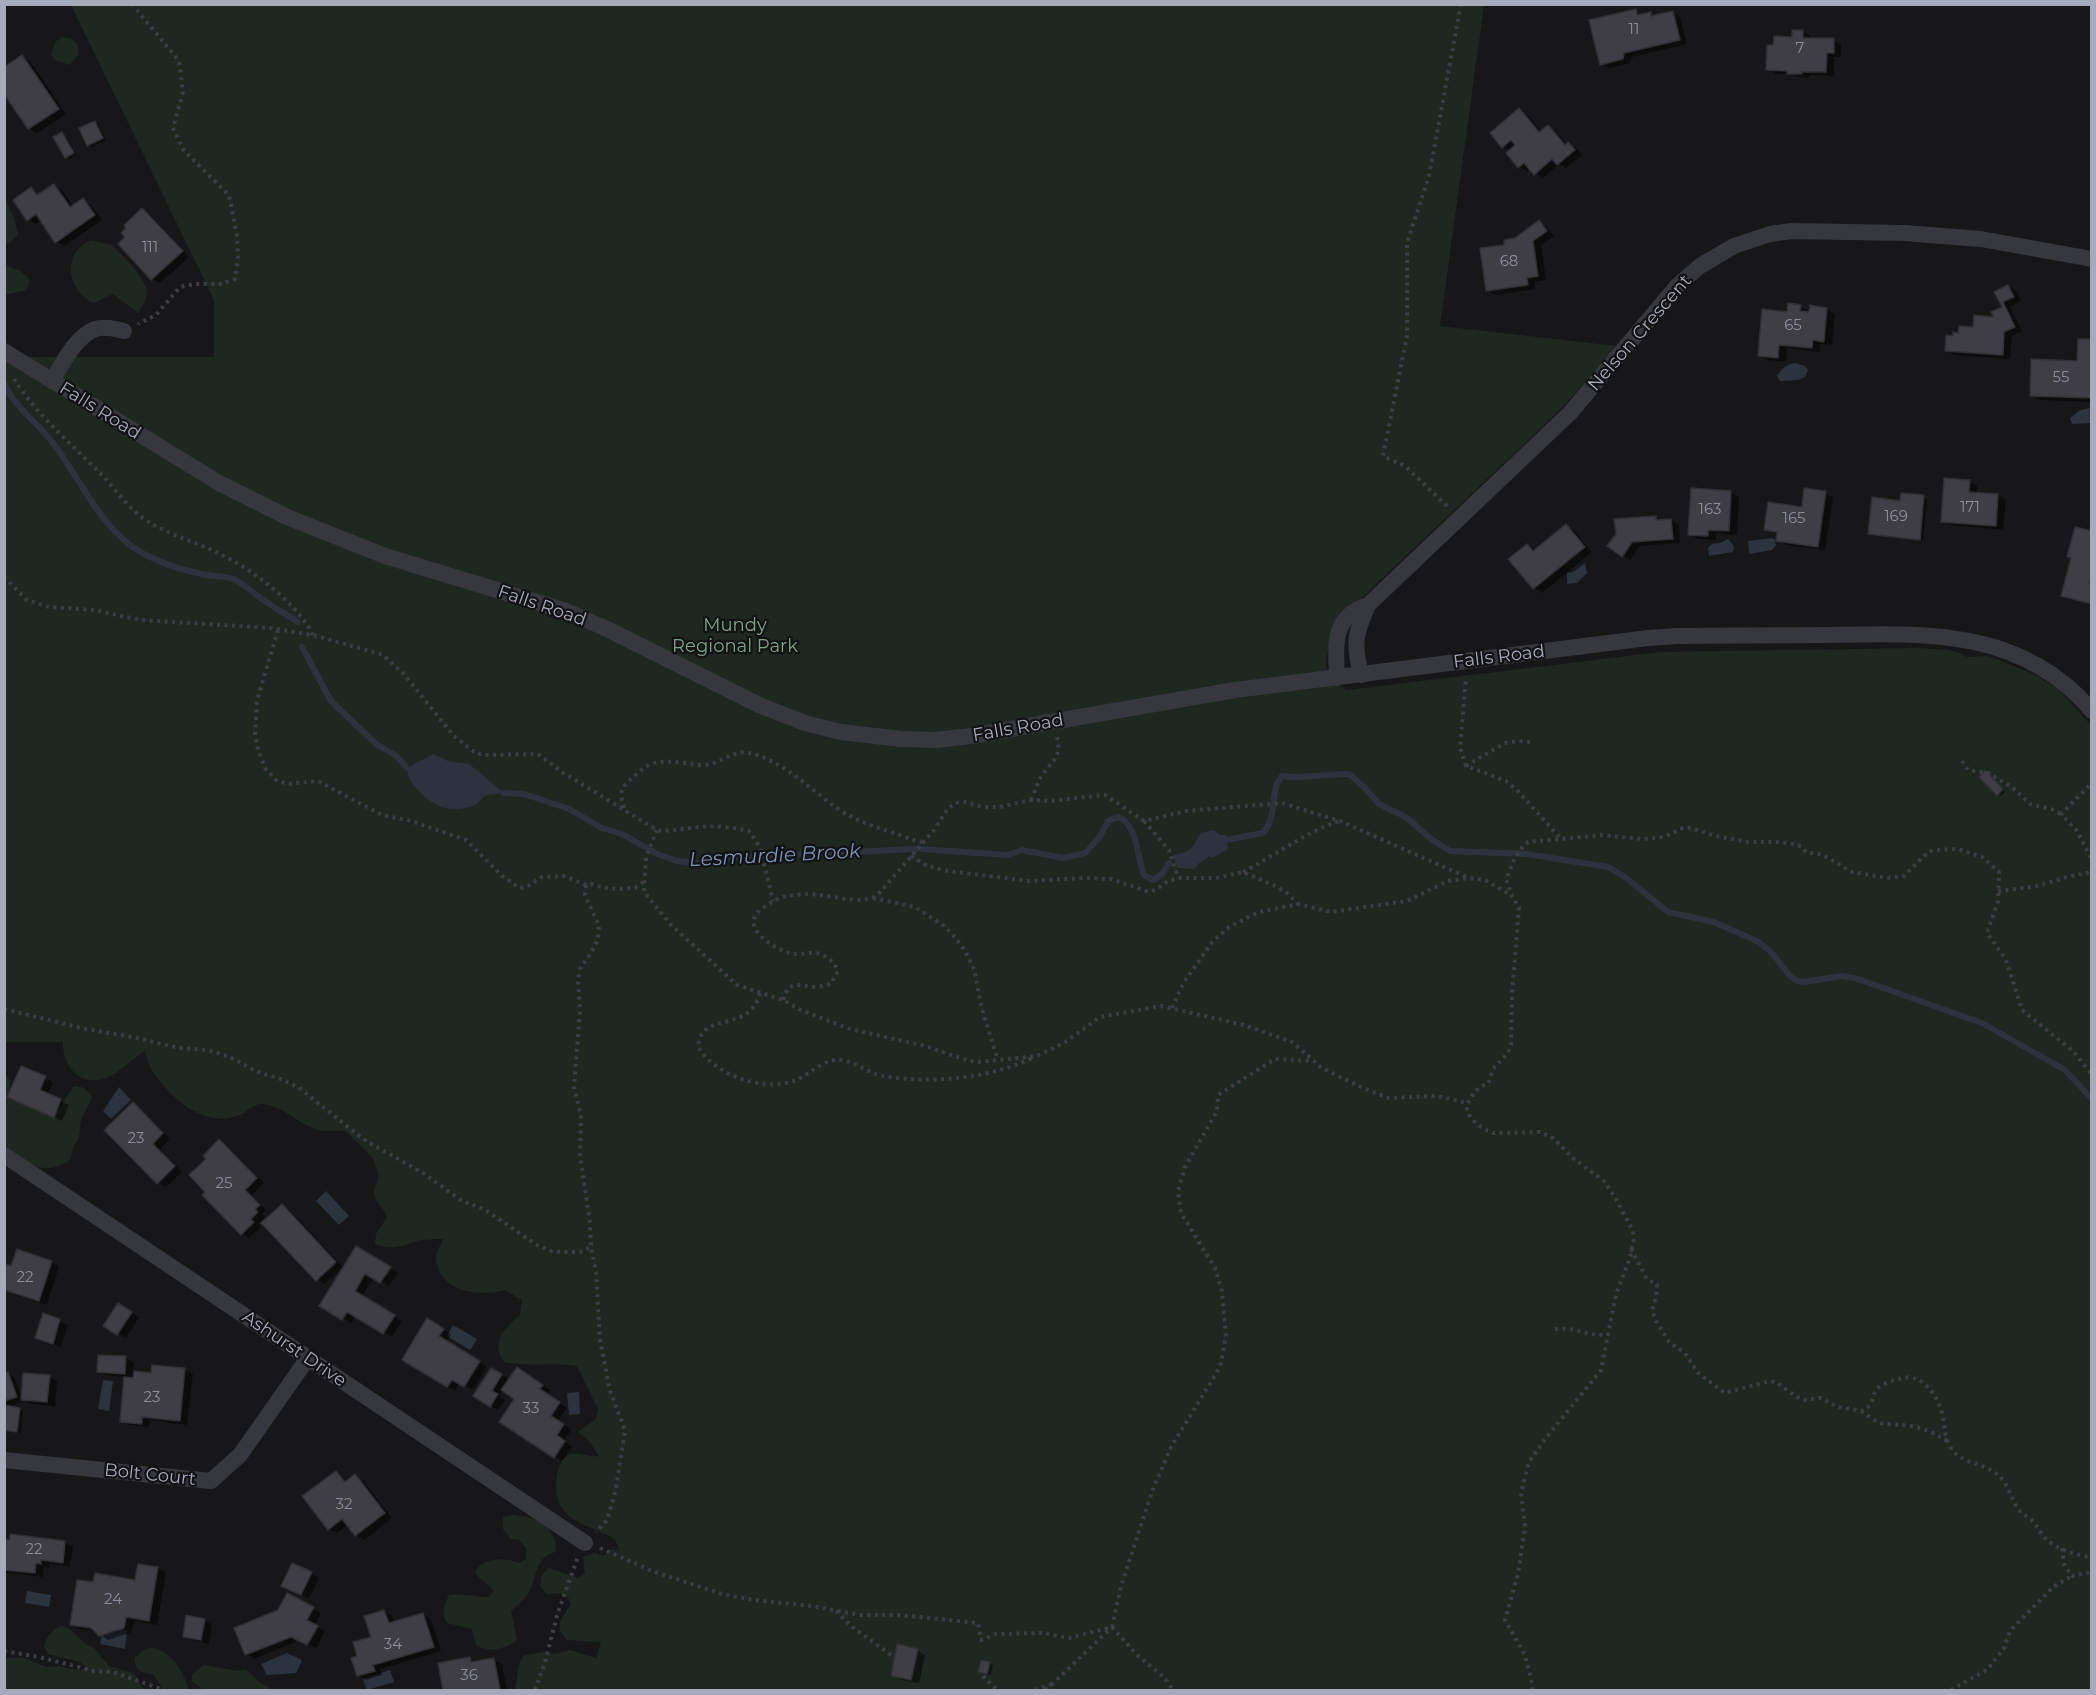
<!DOCTYPE html>
<html>
<head>
<meta charset="utf-8">
<style>
	body { margin:0 }
	#map { position:relative; width:2096px; height:1695px; overflow:hidden; background:#171719; font-family:Montserrat,sans-serif }
	canvas { display:block }
	.frame { position:absolute; inset:0; border:6px solid #a7aaba; pointer-events:none }
</style>
</head>
<body>
<div id="map">
<canvas width="2096" height="1695"></canvas>
<div class="frame"></div>
</div>
<script>
const g = document.querySelector('canvas').getContext('2d');
g.lineJoin = 'round';
function fillPath(path, color) {
  g.fillStyle = color;
  g.fill(path, 'evenodd');
}
function trace(path, color, width, dash) {
  g.strokeStyle = color;
  g.lineWidth = width;
  g.lineCap = dash ? 'butt' : 'round';
  g.setLineDash(dash || []);
  g.stroke(path);
}
function label(font, color, halo, rows, align = 'center') {
  g.font = font + ' Montserrat,sans-serif';
  g.lineWidth = 4.5;
  g.setLineDash([]);
  g.textBaseline = 'middle';
  g.strokeStyle = halo;
  g.fillStyle = color;
  for (const [text, x, y, turn = 0] of rows) {
    g.save();
    g.translate(x, y);
    g.rotate((+turn || 0) * Math.PI / 180);
    g.textAlign = isNaN(turn) ? turn : align;
    if (halo) g.strokeText(text, 0, 0);
    g.fillText(text, 0, 0);
    g.restore();
  }
}
fillPath(new Path2D(`
	M71 5H1484L1440 326 1617 346 1562 408 1349 610C1335 636 1307 673 1347 690L1661 652 1917 648C1932 650 1954 647 1967 657L1988 656 2036 675 2059 690 2091 725V1690H515L519 1664 524 1655 543 1652 555 1654 570 1650 596 1658 601 1642 567 1640C552 1625 563 1618 571 1604L569 1599 560 1593 546 1594 540 1586 541 1576 549 1568 578 1578 585 1573 583 1557 595 1553 603 1556 612 1549 619 1551C620 1521 543 1537 558 1470 560 1462 564 1456 572 1454 582 1452 590 1458 599 1456L590 1442 578 1432 596 1419 598 1409 577 1366C554 1362 529 1367 504 1362 490 1343 505 1327 520 1315L522 1300 505 1290C479 1298 436 1291 436 1256 437 1250 441 1244 443 1239 435 1239 425 1239 418 1241 400 1246 394 1251 375 1244L376 1234 387 1217C378 1196 368 1203 379 1177L373 1158 346 1131C338 1130 327 1132 319 1130 300 1125 285 1108 265 1104 255 1102 246 1113 237 1116 203 1128 170 1097 153 1072 149 1066 147 1057 144 1051 133 1059 122 1070 110 1076 83 1090 62 1068 63 1042H5V357H214V300Z
	M63 37 71 38 77 44 79 54 70 65 55 60 51 54 55 42Z
	M5 197 14 218 18 234 13 240 5 245Z
	M90 240 112 245 136 270 147 289 145 301 138 313 113 294 94 303C76 296 63 271 76 252 80 247 85 243 90 240Z
	M4 263C15 271 20 268 30 280L26 290 5 295Z
	M5 1073 10 1081 8 1098 53 1117 74 1086C84 1087 88 1089 92 1098L81 1120 79 1138 73 1147 71 1159C46 1178 29 1163 5 1151Z
	M514 1515 541 1520C549 1530 559 1539 555 1552 534 1559 538 1574 530 1590 527 1598 517 1605 511 1611L517 1640C507 1649 487 1653 476 1645L472 1629 447 1623C441 1613 444 1605 449 1595 462 1593 475 1597 489 1597L494 1591C488 1583 481 1580 475 1573 482 1557 505 1557 519 1563L526 1559V1548L519 1540 510 1538 503 1529V1517Z
	M61 1626 68 1628 87 1645 95 1649 109 1666 130 1672 136 1676 144 1690H5V1658H24L47 1667 56 1666 81 1670 86 1667 80 1662 48 1654 44 1647C46 1637 51 1630 61 1626Z
	M152 1647C172 1653 184 1671 189 1690H161V1686L153 1674C142 1674 134 1670 135 1658L143 1650Z
	M204 1665 238 1671 246 1669 260 1683 273 1690H203L192 1681V1674Z`), '#1e2821');
fillPath(new Path2D(`
	M1795 363 1805 366 1808 370 1805 377 1798 380 1780 381 1777 376C1781 369 1787 364 1795 363Z
	M2089 408 2091 409V423L2072 424 2070 418 2079 411Z
	M1772 538 1775 540 1776 545 1772 550 1749 554 1748 541Z
	M1728 539 1734 546 1733 552 1709 556 1708 548 1712 544 1720 543Z
	M1585 563 1587 573 1577 583 1567 584V573L1573 572Z
	M433 754 448 761 469 764 504 793C498 794 490 794 485 796 481 798 479 803 475 805 456 813 437 809 423 795 413 784 409 782 407 768Z
	M1213 830 1220 835H1226L1228 849 1212 858 1210 856 1199 863 1195 869 1177 868 1173 855C1196 851 1190 848 1201 833Z
	M119 1087 131 1100 111 1119 103 1111Z
	M326 1191 349 1216 339 1225 316 1201Z
	M453 1325 477 1339 470 1350 447 1336Z
	M103 1380 113 1381 109 1411 98 1409Z
	M579 1392 580 1414 569 1415 567 1393Z
	M27 1591 51 1595 49 1607 25 1603Z
	M120 1629 127 1630 125 1649 100 1644 102 1635Z
	M287 1653 302 1660 296 1673 267 1675 261 1664Z
	M390 1670 394 1682 367 1690 363 1679Z`), '#2b333e');
fillPath(new Path2D(`
	M1636 11 1643 15 1650 13 1656 16 1672 12 1680 17 1687 44 1632 57 1630 63 1609 68 1601 64Z
	M1803 32 1811 36V39L1833 40 1841 45V57H1834V76L1809 75V78L1797 77 1791 74H1776L1768 69 1793 38Z
	M22 57 30 61 66 114 37 133 30 128 4 92Z
	M1519 110 1527 115 1542 132 1548 127 1556 131 1567 144 1576 148 1582 155 1566 168 1559 164 1543 178 1531 169 1527 171 1519 167 1508 153 1511 151 1503 147Z
	M95 122 98 124 106 140 92 147 88 145Z
	M62 134 65 136 77 155 70 159 66 157Z
	M54 185 62 190 74 207 83 200 91 205 102 220 64 246 56 242 41 220 36 224 28 220 32 189 40 195Z
	M142 209 150 214 189 257 160 283 152 279 127 237Z
	M1539 222 1547 227 1554 236 1541 245 1546 280 1534 282 1535 289 1495 295 1487 290 1506 246Z
	M2008 286 2016 291 2021 301 2010 307 2022 331 2012 336 2010 359 1954 355 1946 350 1954 338 1960 334 1996 318 2004 308 1996 292Z
	M1800 306 1811 312V307L1827 309 1835 314 1832 345 1820 344V352L1787 348 1786 362 1767 360 1759 355Z
	M2092 341V402L2040 400 2032 395 2079 362Z
	M1969 482 1977 486V494L1998 495 2006 500 2003 530 1951 525 1943 521Z
	M1731 492 1739 497 1737 535 1716 533V540L1698 539 1690 534Z
	M1825 493 1833 497 1825 550 1786 545 1778 540 1779 535 1766 529 1803 509Z
	M1902 494 1927 499 1923 540 1870 533 1901 502Z
	M1655 517 1663 521H1671L1679 525 1680 543 1640 546 1630 560 1609 546Z
	M1566 526 1574 530 1592 552 1542 593 1534 588 1527 545 1536 550Z
	M2092 532V605L2070 599 2063 595 2072 559 2068 557Z
	M1988 774 2005 792 2001 796 1997 794Z
	M45 1078 53 1082 47 1095 69 1105 62 1121 17 1101Z
	M133 1104 141 1109 170 1139 160 1149 182 1172 166 1187 158 1183Z
	M220 1141 227 1146 264 1183 252 1195 266 1210 262 1214 265 1217 258 1224 261 1227 249 1238 242 1233 207 1192Z
	M282 1206 290 1210 343 1267 325 1284 317 1279Z
	M356 1248 398 1273 389 1286 374 1277 362 1296 402 1321 392 1337 356 1315 351 1323 321 1305Z
	M51 1262 59 1266 47 1305 4 1291V1265L12 1268Z
	M118 1305 139 1317 126 1338 105 1326Z
	M44 1315 68 1325 61 1347 37 1338Z
	M428 1320 451 1334 446 1342 487 1367 473 1390 460 1383 455 1391 404 1359Z
	M126 1358 134 1362 133 1373 153 1375V1367L185 1370 193 1374 187 1425 150 1420 149 1427 129 1425 121 1421 126 1377 107 1376 99 1372Z
	M492 1370 510 1380 525 1374 550 1390 547 1395 567 1408 558 1421 571 1430 564 1441 572 1447 562 1461 555 1457 516 1398 503 1390 499 1396 505 1400 498 1410 491 1406Z
	M7 1373 15 1378 22 1397 49 1377 57 1381 55 1406 30 1404 25 1401 7 1407 23 1411 20 1433 4 1430V1374Z
	M336 1472 347 1482 355 1476 363 1481 392 1518 364 1540 356 1535 348 1525 337 1533 329 1529Z
	M4 1541 65 1542 73 1547 70 1566 49 1564V1568L44 1567 43 1577 4 1572Z
	M158 1568 166 1573 157 1625 134 1621 132 1632 108 1640 96 1631 79 1629 71 1624Z
	M311 1573 319 1578 309 1599 291 1590Z
	M287 1595 321 1613 315 1626 325 1631 316 1648 300 1640 254 1659 247 1654 279 1611Z
	M384 1611 392 1616 394 1623 423 1615 431 1619 441 1651 380 1669 382 1675 366 1680 358 1675 359 1657 373 1638Z
	M205 1620 212 1625 209 1644 192 1640 184 1636Z
	M917 1650 925 1655 919 1683 901 1680 893 1675Z
	M470 1659 476 1663 494 1660 502 1664 507 1690H445L440 1664Z
	M982 1662 993 1665 991 1675 983 1673Z`), '#0007');
trace(new Path2D(`
	M4 383C14 407 38 423 53 443 80 478 101 530 142 553 159 562 182 570 202 574 213 577 222 575 233 579 243 583 251 591 259 597 272 606 285 614 298 622
	M302 647 331 701 376 744 395 755 407 768
	M504 793 524 794 569 809 602 828 624 835 657 854 677 861 698 863 723 858 916 849
	M1226 840 1263 833C1279 815 1268 791 1282 776 1304 780 1326 773 1349 774L1365 788 1379 804 1406 817 1431 839 1450 851 1527 854 1608 867 1625 877 1668 912 1714 922 1759 942 1771 952 1791 977 1798 981 1804 982 1841 976 1855 978 1982 1023 2065 1070 2092 1099
	M920 849 1008 855 1022 850 1063 858 1085 853 1099 838 1108 821 1118 817C1139 825 1136 857 1144 875L1153 880 1162 874 1169 863`), '#2b333e', 6);
const building = new Path2D(`
	M1636 9 1637 15 1651 12V16L1673 11 1680 40 1624 53 1623 59 1600 65 1589 20Z
	M1792 30H1803V38H1834V53H1827L1826 72H1802V74H1787V71L1766 70 1767 45H1773L1774 36 1792 37Z
	M22 55 59 109 28 129 4 94V67Z
	M1519 108 1539 132 1548 125 1565 145 1568 142 1575 150 1557 165 1552 159 1534 175 1524 163 1518 168 1506 153 1515 145 1511 140 1502 148 1490 133Z
	M95 121 103 138 87 146 79 128Z
	M62 132 74 153 65 158 53 137Z
	M54 184 70 207 83 198 95 215 55 243 36 214 27 221 13 200 31 187 37 195Z
	M142 208 183 251 151 280 118 244 125 237 121 233 126 228 124 225Z
	M1539 220 1547 231 1533 241 1538 276 1527 278 1528 285 1486 291 1480 248 1504 245V240L1515 238Z
	M2008 285 2014 297 2003 302 2015 327 2004 332 2003 355 1945 351 1946 335 1953 336V332L1958 333 1959 326 1973 327 1974 315 1994 317 1991 312 2002 307 1994 292Z
	M1788 303 1801 305 1800 311 1809 312 1810 305 1827 308 1824 342 1813 340 1812 348 1779 345 1778 358 1758 356 1762 309 1787 312Z
	M2078 339H2092V398L2030 396 2031 359 2077 361Z
	M1944 478 1970 480 1969 492 1998 494 1996 526 1941 522Z
	M1691 488 1731 491 1729 531 1708 530V536L1688 535Z
	M1804 488 1826 491 1818 547 1776 541 1777 532 1764 530 1768 502 1802 507Z
	M1901 493 1924 495 1920 540 1868 534 1872 497 1900 501Z
	M1656 516V520L1671 519 1673 539 1632 542 1622 557 1607 546 1616 534 1614 519Z
	M1566 524 1585 547 1533 589 1508 559 1527 544 1533 551Z
	M2075 527 2092 531V575L2089 583 2092 584V604L2061 596 2071 558 2067 557Z
	M1985 770 2003 789 1997 796 1979 777Z
	M21 1066 46 1076 40 1090 61 1099 54 1118 7 1097Z
	M133 1102 163 1133 153 1144 175 1166 157 1184 104 1130Z
	M219 1139 257 1178 245 1190 260 1205 255 1209 258 1212 251 1219 254 1222 241 1235 202 1195 205 1192 189 1175 206 1159 203 1156Z
	M282 1204 336 1262 316 1281 261 1223Z
	M356 1246 391 1267 380 1283 365 1274 355 1291 395 1315 383 1334 347 1312 342 1320 319 1306Z
	M17 1249 52 1261 39 1301 4 1290V1264L11 1266Z
	M118 1303 132 1312 117 1335 103 1326Z
	M43 1313 60 1319 53 1344 35 1338Z
	M427 1318 444 1329 439 1336 480 1361 464 1387 452 1380 447 1387 402 1360Z
	M98 1355 126 1356 125 1374 97 1372Z
	M152 1365 185 1368 180 1421 142 1417V1424L120 1422 124 1377 133 1378 134 1371 151 1373Z
	M517 1367 543 1385 540 1389 560 1402 551 1416 564 1424 557 1435 565 1441 554 1458 499 1422 514 1399 501 1390Z
	M491 1368 502 1374 492 1391 498 1394 490 1407 473 1396Z
	M8 1372 17 1397 4 1401V1373Z
	M23 1373 50 1375 47 1402 21 1400Z
	M4 1405 20 1408 17 1432 4 1430Z
	M336 1471 345 1482 355 1474 385 1513 355 1536 342 1519 328 1530 302 1496Z
	M10 1534 65 1541 63 1563 41 1560V1564L36 1563 35 1573 4 1570V1539L10 1540Z
	M292 1563 312 1572 301 1595 281 1586Z
	M138 1564 158 1567 149 1621 126 1617 124 1628 99 1636 91 1628 70 1625 77 1580 93 1582 95 1573 135 1580Z
	M287 1593 314 1607 307 1620 318 1626 307 1645 291 1637 245 1655 234 1628 278 1610Z
	M384 1610 389 1623 423 1613 434 1647 373 1665 375 1671 357 1676 351 1658 357 1656 353 1642 371 1637 364 1616Z
	M186 1615 205 1619 201 1640 183 1637Z
	M897 1644 918 1649 911 1680 891 1676Z
	M470 1657 471 1662 494 1658 500 1690H443L438 1663Z
	M981 1660 990 1662 987 1674 978 1672Z`);
fillPath(building, '#3e3e44');
trace(building, '#313035', 1.5);
trace(new Path2D(`
	M132 4 179 61 183 92 173 128 184 151 229 195 237 236 238 256 235 279 220 284H194L180 287 156 315 138 324
	M14 379C37 415 73 446 103 476 116 490 128 508 144 519 166 534 194 541 218 553 253 570 295 601 313 635
	M1447 506 1405 466 1383 456 1407 336V243L1429 176 1461 4
	M4 577 27 600 49 607 94 610 140 620 271 628 317 636 383 655 404 674 453 735 474 752 484 755 538 754 562 772 657 830C671 832 685 828 700 827 712 825 737 828 749 831L760 847 773 901
	M278 630 257 700 255 734 258 750 265 768 276 780 287 784 318 781 382 815 411 821 466 840 502 876 520 888 526 887 542 877 564 876 586 885 592 884 604 888 620 889 635 888 643 882
	M1530 742 1519 741 1505 743 1466 766 1506 781 1517 790 1562 840
	M1962 761 1968 770 1988 773 2013 788 2030 804 2051 809 2061 814
	M1466 766 1460 748 1466 677
	M2089 786 2061 814 2077 831 2092 860
	M1031 800C1035 792 1037 784 1041 777 1051 761 1062 759 1057 737
	M624 808C617 787 625 785 640 771 658 755 680 764 702 765 721 765 732 749 749 753 780 759 809 788 834 806 853 820 875 827 897 834 906 837 914 841 923 842
	M1144 821 1169 850 1178 878
	M657 830 646 857 644 892 671 925 737 985 783 1000 801 1010 850 1029 925 1046 969 1061 978 1062 1037 1056 1064 1043 1100 1017 1161 1006 1244 1025 1292 1042 1322 1068 1363 1088 1389 1098 1437 1096 1467 1103
	M911 856 927 866 948 871 1029 881 1085 878 1111 879 1149 892 1157 889 1168 881 1178 878H1216L1243 872 1273 885 1287 893 1298 904
	M1243 872C1276 855 1304 833 1339 821
	M586 885 585 895 599 926 598 939 594 948 580 969 578 982 580 1010 574 1087 581 1115 580 1155 590 1223 591 1247 596 1272 600 1340 610 1391 625 1430 616 1489 607 1520 596 1532
	M1998 891 2033 887 2067 877 2092 872
	M873 898 915 907 944 926 955 937 965 951 974 969 982 1009 998 1060
	M760 993C749 1035 703 1009 698 1046 713 1075 764 1092 794 1081 807 1076 821 1062 835 1060 851 1058 867 1073 882 1076 929 1084 991 1079 1034 1057
	M783 1000C789 979 799 986 816 987 821 987 826 985 831 984L838 971C834 963 830 958 822 955 813 950 801 956 790 953 777 950 743 931 757 913 760 909 767 905 772 902 782 895 795 895 807 894 824 894 859 904 871 898 875 897 879 893 882 890L934 830 947 810 955 803 965 802 983 807H1000L1030 800 1050 801 1105 795 1144 821 1186 811 1282 803 1340 821 1469 878
	M1172 1008 1184 982 1213 941 1229 927 1259 912 1298 904 1331 912 1393 903 1407 901 1448 881 1469 878 1485 880 1511 895
	M4 1009 86 1029 133 1037 179 1048 207 1050 230 1057 258 1072 281 1079 298 1087 363 1139 423 1173 462 1201 484 1209 537 1245 551 1251 563 1252H580L591 1247
	M1631 1249 1647 1279 1657 1285 1656 1297 1652 1310 1655 1319 1669 1342 1685 1353 1698 1373 1725 1393 1770 1381 1777 1383 1797 1397 1805 1400 1821 1398 1837 1407 1863 1411C1866 1409 1871 1405 1872 1401 1874 1397 1873 1393 1877 1389 1883 1383 1894 1380 1902 1378 1923 1374 1937 1395 1942 1413 1946 1426 1942 1433 1951 1448 1960 1463 1983 1463 1997 1474 2009 1484 2010 1497 2018 1509 2023 1515 2031 1518 2035 1524 2039 1529 2041 1534 2046 1539 2057 1549 2077 1556 2092 1557
	M1555 1329C1573 1326 1590 1338 1608 1334
	M1861 1411C1867 1415 1878 1424 1886 1424 1910 1425 1926 1427 1947 1441
	M600 1548 652 1571 722 1594 754 1600 812 1606 860 1615H899L978 1623 981 1640 996 1634 1043 1633 1069 1638 1112 1627
	M2062 1548 2064 1564 2072 1576 2092 1572
	M836 1611 851 1626 894 1657
	M1112 1627 1121 1586 1153 1489 1171 1447 1220 1367 1226 1336 1222 1291 1215 1268 1181 1213 1178 1191 1185 1167 1217 1111 1218 1095 1275 1059 1312 1061
	M1112 1627 1138 1656 1164 1677 1173 1690
	M4 1651 39 1657 94 1671 113 1672 164 1690
	M983 1676 997 1690
	M535 1690 545 1662 558 1612 578 1557
	M1035 1690 1052 1684
	M1046 1690 1111 1628
	M1532 1690 1533 1687 1525 1655 1505 1620 1518 1574 1525 1527 1521 1493 1529 1462 1545 1439 1601 1370 1616 1294 1630 1258 1634 1239 1633 1231 1616 1199 1604 1181 1575 1160 1553 1138 1540 1132 1493 1133C1483 1130 1464 1116 1467 1105 1468 1102 1471 1098 1472 1096 1477 1089 1480 1086 1488 1084L1493 1069 1508 1053 1511 1044 1512 993 1519 908 1512 896 1506 879 1515 858 1522 848 1528 842 1603 835 1644 839 1664 837 1683 828H1691L1716 836 1748 842H1780L1793 844 1802 847 1806 852 1823 855 1852 872 1887 878 1904 876 1928 852 1935 850 1958 849 1982 857 1999 872 1998 901 1987 933 2006 960 2022 1010 2073 1051 2092 1075
	M1951 1690 1988 1669 2004 1648 2010 1631 2053 1587 2072 1576`), '#3d3e45', 4, [3, 4.5]);
trace(new Path2D(`
	M4 351 219 483 287 517 385 556 566 611 607 629 759 705 805 723 841 732 901 739 935 740 971 736 1235 690 1648 638 1677 636C1726 636 1774 635 1823 635 1922 633 2021 627 2092 711
	M52 381C62 364 75 337 95 329 104 326 115 329 124 331
	M1361 675C1353 641 1355 636 1368 605L1570 413 1678 285 1700 266 1734 246 1770 234 1792 231 1904 233 1981 239 2092 259
	M1337 678C1336 645 1331 617 1368 605
	M4 1155 585 1543
	M4 1460 211 1481 240 1455 308 1358`), '#37373e', 16);
label('15px', '#8d8f9c', null, [
	["11",1634,30],
	["7",1800,49],
	["111",150,248],
	["68",1509,262],
	["65",1793,326],
	["55",2061,378],
	["171",1970,508],
	["163",1710,510],
	["169",1896,517],
	["165",1794,519],
	["23",136,1139],
	["25",224,1184],
	["22",25,1278],
	["23",152,1398],
	["33",531,1409],
	["32",344,1505],
	["22",34,1550],
	["24",113,1600],
	["34",393,1645],
	["36",469,1676]
]);
label('18px', '#a7aaba', '#121214', [
	["Nelson Crescent",1640,333,-49],
	["Falls Road",100,411,32],
	["Falls Road",542,606,19],
	["Falls Road",1499,657,-7],
	["Falls Road",1018,728,-10],
	["Ashurst Drive",294,1349,34],
	["Bolt Court",150,1475,6]
]);
label('18px', '#7da786', '#121214', [
	["Mundy",735,626],
	["Regional Park",735,647]
]);
label('italic 20px', '#7b92b8', '#121214', [
	["Lesmurdie Brook",775,856,-3]
]);
</script>
</body>
</html>
